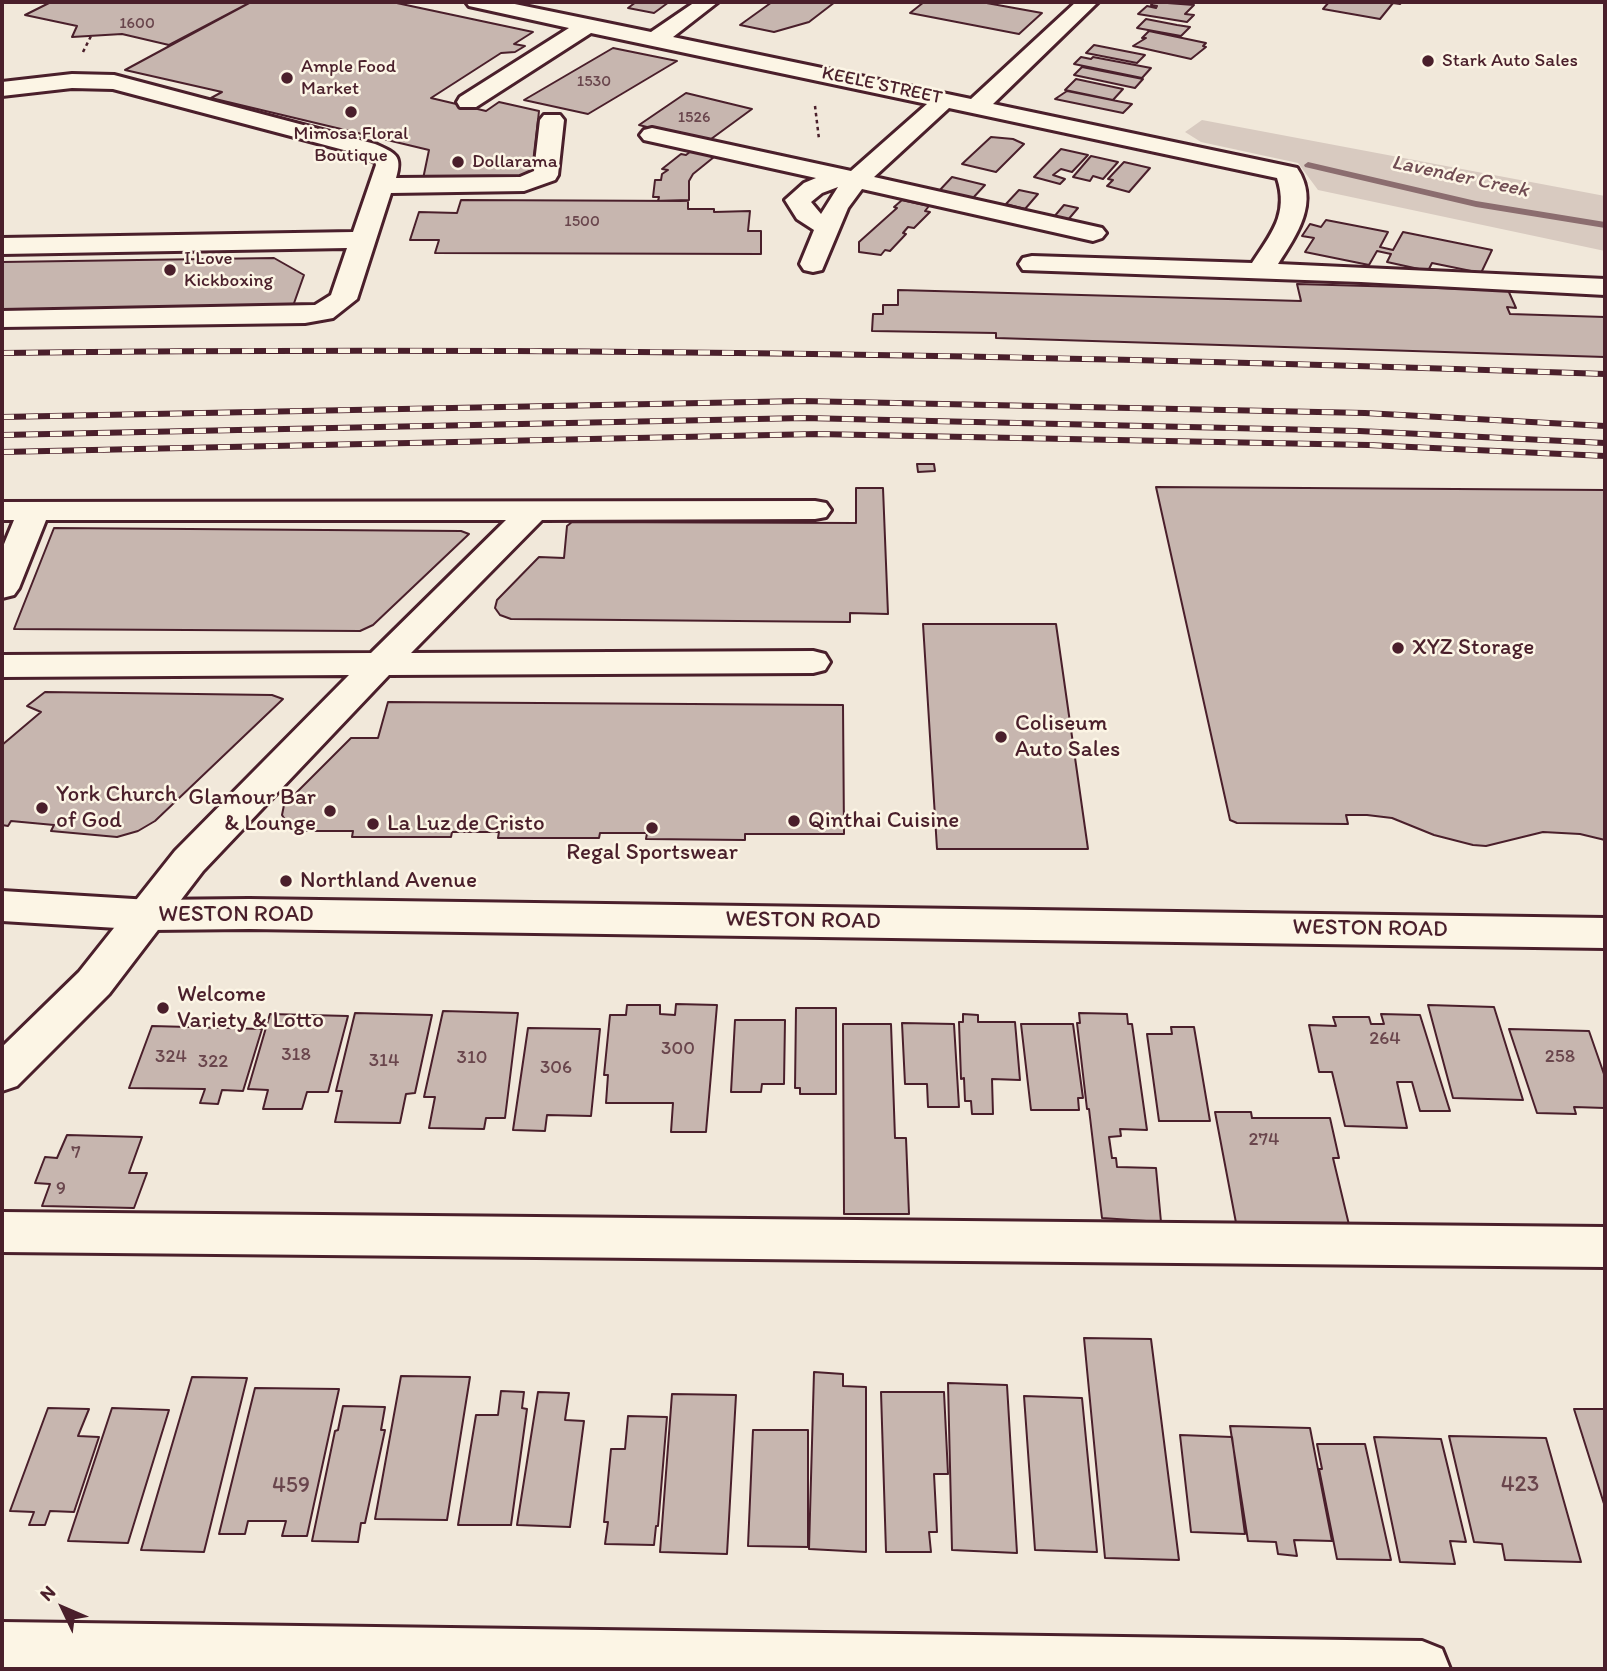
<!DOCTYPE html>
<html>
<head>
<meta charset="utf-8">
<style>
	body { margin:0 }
	#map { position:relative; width:1607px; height:1671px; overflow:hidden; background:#f1e8da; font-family:Itim,sans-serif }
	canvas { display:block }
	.frame { position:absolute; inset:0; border:4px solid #4a1f2b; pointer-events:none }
	.north { position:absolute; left:28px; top:1573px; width:70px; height:70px; -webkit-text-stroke:5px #fcf5e5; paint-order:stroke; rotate:314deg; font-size:19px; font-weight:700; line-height:28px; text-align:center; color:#4a1f2b }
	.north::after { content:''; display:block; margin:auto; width:24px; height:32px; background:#4a1f2b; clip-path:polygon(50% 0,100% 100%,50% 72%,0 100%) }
</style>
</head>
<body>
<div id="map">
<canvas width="1607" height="1671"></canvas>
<div class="frame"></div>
<div class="north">N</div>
</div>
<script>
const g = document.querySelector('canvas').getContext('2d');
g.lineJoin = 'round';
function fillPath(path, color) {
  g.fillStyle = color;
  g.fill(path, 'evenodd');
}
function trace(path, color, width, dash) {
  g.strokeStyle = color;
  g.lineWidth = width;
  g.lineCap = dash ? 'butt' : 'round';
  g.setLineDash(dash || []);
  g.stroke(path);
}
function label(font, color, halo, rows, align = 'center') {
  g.font = font + ' Itim,sans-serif';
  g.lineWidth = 5;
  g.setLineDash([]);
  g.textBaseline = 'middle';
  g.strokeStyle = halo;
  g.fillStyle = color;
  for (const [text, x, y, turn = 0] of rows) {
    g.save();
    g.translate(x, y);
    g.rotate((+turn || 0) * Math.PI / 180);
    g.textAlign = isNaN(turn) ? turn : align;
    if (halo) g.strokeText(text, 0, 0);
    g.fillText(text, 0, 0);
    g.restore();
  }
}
fillPath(new Path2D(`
	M1202 120 1605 196V251L1318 190 1298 163 1201 142 1185 132Z`), '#d8cac0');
fillPath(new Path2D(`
	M1308 162 1476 201 1605 222V228L1476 207 1305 167 1304 165Z`), '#8b6d6f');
const building = new Path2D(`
	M51 2H251L169 45 122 34 72 37 77 26 25 15Z
	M251 2H392L533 32 514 44 525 46 515 52 501 53 431 98 486 111 499 102 539 111 532 177 423 179 429 150 211 98 222 92 125 70Z
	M636 2H669L654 13 628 8Z
	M772 2H835L809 22 774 32 740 25Z
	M924 2H981L1042 13 1019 34 910 13Z
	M1154 2 1194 5 1185 14 1194 15 1187 22 1138 14 1147 6 1156 8 1157 6 1151 5Z
	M1329 2H1402L1400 4 1393 3 1380 19 1323 9Z
	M1146 19 1177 25 1190 27 1181 36 1137 28Z
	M1149 31 1206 43 1203 46 1206 47 1191 59 1133 46 1146 38H1142Z
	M1094 45 1145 55 1137 63 1086 53Z
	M613 48 677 61 588 114 524 100Z
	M1081 57 1091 59 1093 57 1151 68 1142 78 1074 64Z
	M1082 67 1143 79 1135 88 1074 75Z
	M1076 79 1123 89 1113 100 1065 90Z
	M1067 91 1132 104 1123 113 1055 99Z
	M686 93 752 109 707 142 639 125Z
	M991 137 1013 139 1024 144 996 172 962 164Z
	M1061 149 1088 155 1072 172 1061 169 1053 175 1065 179 1060 184 1034 177Z
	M691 151 714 157 693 174 689 181V200L658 201 659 197H653L655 180H661L662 174 668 170 662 169 681 154 686 155Z
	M1091 156 1118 162 1103 179 1093 176 1090 181 1073 177Z
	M1124 162 1150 168 1129 192 1107 186 1113 180 1108 179Z
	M952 177 985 185 972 199 939 191Z
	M1019 190 1038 194 1025 209 1006 204Z
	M461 200 688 201V209H714V212L750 211 748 231H761V254L435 253 439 240H410L419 212 457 213Z
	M902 200 929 206 925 211 930 212 914 228 908 227 903 233 906 234 890 251 885 250 881 255 859 252V242L897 208 894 207Z
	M1064 205 1078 208 1067 221 1053 218Z
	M1326 220 1388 232 1380 247 1393 250 1403 232 1492 250 1481 273 1432 263 1428 271 1387 262 1391 254 1377 251 1369 265 1305 252 1314 238 1302 236 1310 224 1321 227Z
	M274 258 304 275 293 306 2 310V262Z
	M1297 284 1508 290 1516 308 1507 307 1510 314 1605 317V357L996 338V333L872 331 873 314H883V305H898V290L1301 301Z
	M917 464H934L935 471 918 472Z
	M1156 487 1605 490V840L1580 834 1543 832 1486 846 1473 845 1434 835 1392 818 1367 815H1346L1348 824 1237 823 1230 820Z
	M856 488H883L888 614 850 613V622L511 619 500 615 495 608 497 600 539 557 564 558 567 526 572 522 856 523Z
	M54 528 461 531 469 534 373 625 360 631 14 629Z
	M923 624H1056L1088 849H937Z
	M45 692 272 695 283 699 155 821 138 831 117 837 51 831 54 825 11 821 8 826 2 825V745L41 712 27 706Z
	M388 702 843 705 844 834H745V840L646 839 647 833H600L599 838H498L499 832H452L451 837H352L353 831H300L289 826 282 815 284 805 351 738H378Z
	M676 1004 717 1005 706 1132H671L673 1103H606L608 1075H604L610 1015H626L627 1005H660V1014L675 1015Z
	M1428 1005 1494 1007 1523 1100 1453 1098Z
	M796 1008H836V1094H800V1088H795Z
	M443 1011 518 1013 505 1118H486L484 1129 429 1128 435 1097H424Z
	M355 1013 432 1015 415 1093 406 1094 400 1123 335 1122 342 1091H336Z
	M1079 1013 1127 1014 1128 1024H1132L1147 1130 1120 1129 1121 1136 1109 1137 1112 1158H1116L1117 1167 1156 1168 1161 1222 1102 1218 1089 1109H1087L1077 1023H1080Z
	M270 1014 348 1016 328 1092H307L302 1109H263L268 1090 248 1089Z
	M963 1014 978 1015V1022H1015L1020 1080 992 1079 993 1114H972L971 1101H965L964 1078 961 1079 959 1022H963Z
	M1381 1014 1420 1015 1450 1111H1420L1412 1082H1397L1407 1128 1345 1126 1332 1072H1319L1309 1025 1336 1026 1333 1017H1369L1371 1024H1384Z
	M735 1020H785L784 1084H762L761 1092H731Z
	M902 1023 954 1024 959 1107H928L927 1084H905Z
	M843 1024H891L895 1138H906L909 1214H844Z
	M1021 1024H1073L1083 1098H1078L1079 1110H1031Z
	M152 1026 262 1029 243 1091 222 1090 218 1104 200 1103 205 1089 129 1088Z
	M1171 1027H1194L1210 1121H1159L1147 1034H1172Z
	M528 1028 600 1029 591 1116 547 1115 545 1131 513 1130Z
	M1509 1029 1589 1031 1605 1077V1108L1574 1107 1576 1114 1537 1113Z
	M1215 1112H1251L1252 1118H1330L1339 1158H1333L1350 1229 1237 1228Z
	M67 1135 142 1137 129 1173H147L134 1208 42 1206 50 1184 35 1183 45 1157 57 1158Z
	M1084 1338 1151 1339 1179 1560 1105 1558Z
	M814 1372 843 1374V1386L866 1387V1552L809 1549Z
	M401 1376 470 1377 447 1520 375 1519Z
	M192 1377 247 1378 204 1552 141 1550Z
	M948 1383 1007 1385 1017 1553 952 1550Z
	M255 1388 339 1389 307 1536H282L286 1521H248L245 1534H219Z
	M501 1391 524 1392 522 1408 527 1409 511 1525H458L476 1415H498Z
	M538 1392 569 1393 565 1420 584 1421 570 1527 517 1525Z
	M881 1392H944L948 1474H934L937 1532H929L931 1552H886Z
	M672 1394 736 1395 727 1554 660 1552Z
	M1024 1396 1082 1398 1097 1552 1035 1550Z
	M343 1406 385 1407 381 1430H385L365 1523H361L358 1542 312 1541 335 1431 338 1430Z
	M48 1408 89 1409 78 1436 99 1437 74 1512 50 1511 45 1525H29L34 1512 10 1511Z
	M112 1408 169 1410 128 1543 68 1541Z
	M1574 1409H1605V1507Z
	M628 1416 667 1417 658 1526H656L654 1545 605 1544 608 1522H604L611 1449H625Z
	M1230 1426 1310 1428 1332 1541 1294 1540 1297 1556 1278 1554 1276 1542 1248 1541Z
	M753 1430H808V1547L748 1546Z
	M1180 1435 1232 1437 1245 1534 1191 1532Z
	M1449 1436 1546 1438 1581 1562 1505 1560 1502 1544 1474 1542Z
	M1374 1437 1441 1439 1466 1542 1450 1541 1455 1564 1400 1562Z
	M1317 1444H1365L1391 1560 1337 1559 1319 1469H1322Z`);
fillPath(building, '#c7b6af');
trace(building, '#4a1f2b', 2);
const minor = new Path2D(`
	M466 2H505L651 32 695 2H718L673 37 971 99 1076 2H1098L993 104 1297 168C1320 202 1297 234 1278 264L1605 279V295L1361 282 1023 270 1019 264 1023 258 1032 256 1252 263C1271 234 1289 214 1277 178L949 108 874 177 1102 228 1106 233 1102 238 1093 241 862 189 848 208 822 270 813 272 804 270 800 264 814 230 797 219 785 200 804 183 816 178 644 140 640 135 644 130 652 128 851 171 927 104 591 33 476 107H460L457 102 460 97 569 28 469 6ZM838 187 821 214 811 202 822 193Z
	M72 74 114 75 375 144C395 153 403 155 396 178L520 177 534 171 540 120 544 115H560L564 120 558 175 555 180 524 191 391 193 357 299 333 318 305 323 2 327V311L315 305 331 295 347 248 2 254V238L353 232 376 165 375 162 359 154 113 89 72 88 2 96V82Z
	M815 501 826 503 831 510 826 517 815 519 542 520 411 653 813 651 825 654 830 662 825 670 813 673 389 675 203 871 109 994 17 1086 2 1091V1047L79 972 175 851 349 675 2 677V655L371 653 506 520H46L19 588 14 595 2 598V549L14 520H2V502Z
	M2 1212 1605 1227V1267L2 1252Z
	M2 1622 1422 1641 1442 1649 1450 1669H2Z`);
const major = new Path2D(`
	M2 891 150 900 249 899 1605 918V948L249 929 150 930 2 921Z`);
trace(minor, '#4a1f2b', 6);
trace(major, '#4a1f2b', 6);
trace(new Path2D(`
	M83 52 91 36
	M815 106 819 139`), '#4a1f2b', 2.5, [3.5, 3.5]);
fillPath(minor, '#fcf5e5');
fillPath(major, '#fcf5e5');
const rail = new Path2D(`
	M2 353C537 346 1071 355 1605 374
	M2 417 802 401 1365 413 1605 426
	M2 435 804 418 1359 431 1605 443
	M2 452 817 434 1368 445 1605 456`);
trace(rail, '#4a1f2b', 6);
trace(rail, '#fcf5e5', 4.5, [12]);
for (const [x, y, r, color] of [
	[1428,61,7,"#4a1f2b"],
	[287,78,7,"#4a1f2b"],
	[351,112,7,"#4a1f2b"],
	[458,162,7,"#4a1f2b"],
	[170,270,7,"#4a1f2b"],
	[1398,648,7,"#4a1f2b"],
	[1001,737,7,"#4a1f2b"],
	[42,808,7,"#4a1f2b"],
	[330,811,7,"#4a1f2b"],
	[794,821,7,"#4a1f2b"],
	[373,824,7,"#4a1f2b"],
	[652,828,7,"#4a1f2b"],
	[286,881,7,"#4a1f2b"],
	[163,1008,7,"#4a1f2b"]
]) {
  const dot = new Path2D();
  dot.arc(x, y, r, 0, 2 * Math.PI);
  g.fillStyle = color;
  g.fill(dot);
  trace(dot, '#fcf5e5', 2.5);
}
label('16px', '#69454c', null, [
	["1600",137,24],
	["1530",594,82],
	["1526",694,118],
	["1500",582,222]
]);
label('19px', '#4a1f2b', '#fcf5e5', [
	["Stark Auto Sales",1442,61],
	["Ample Food",301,67],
	["Market",301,89],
	["Mimosa Floral",351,134,"center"],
	["Boutique",351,156,"center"],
	["Dollarama",472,162],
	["I Love",184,259],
	["Kickboxing",184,281]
], 'left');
label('19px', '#4a1f2b', '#fcf5e5', [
	["KEELE STREET",882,86,12]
]);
label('19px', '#69454c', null, [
	["264",1385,1039],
	["300",678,1049],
	["318",296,1055],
	["324",171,1057],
	["258",1560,1057],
	["310",472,1058],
	["314",384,1061],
	["322",213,1062],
	["306",556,1068],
	["274",1264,1140],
	["7",76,1153],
	["9",61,1189]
]);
label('italic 21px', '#704c53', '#fcf5e5', [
	["Lavender Creek",1460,177,12]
]);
label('23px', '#4a1f2b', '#fcf5e5', [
	["XYZ Storage",1412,648],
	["Coliseum",1015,724],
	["Auto Sales",1015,750],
	["York Church",56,795],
	["of God",56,821],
	["Glamour Bar",316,798,"right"],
	["& Lounge",316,824,"right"],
	["Qinthai Cuisine",808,821],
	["La Luz de Cristo",387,824],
	["Regal Sportswear",652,853,"center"],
	["Northland Avenue",300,881],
	["Welcome",177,995],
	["Variety & Lotto",177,1021]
], 'left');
label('23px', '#4a1f2b', '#fcf5e5', [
	["WESTON ROAD",236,915],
	["WESTON ROAD",803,921,1],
	["WESTON ROAD",1370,929,1]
]);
label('23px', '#69454c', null, [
	["423",1520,1485],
	["459",291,1486]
]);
</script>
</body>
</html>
